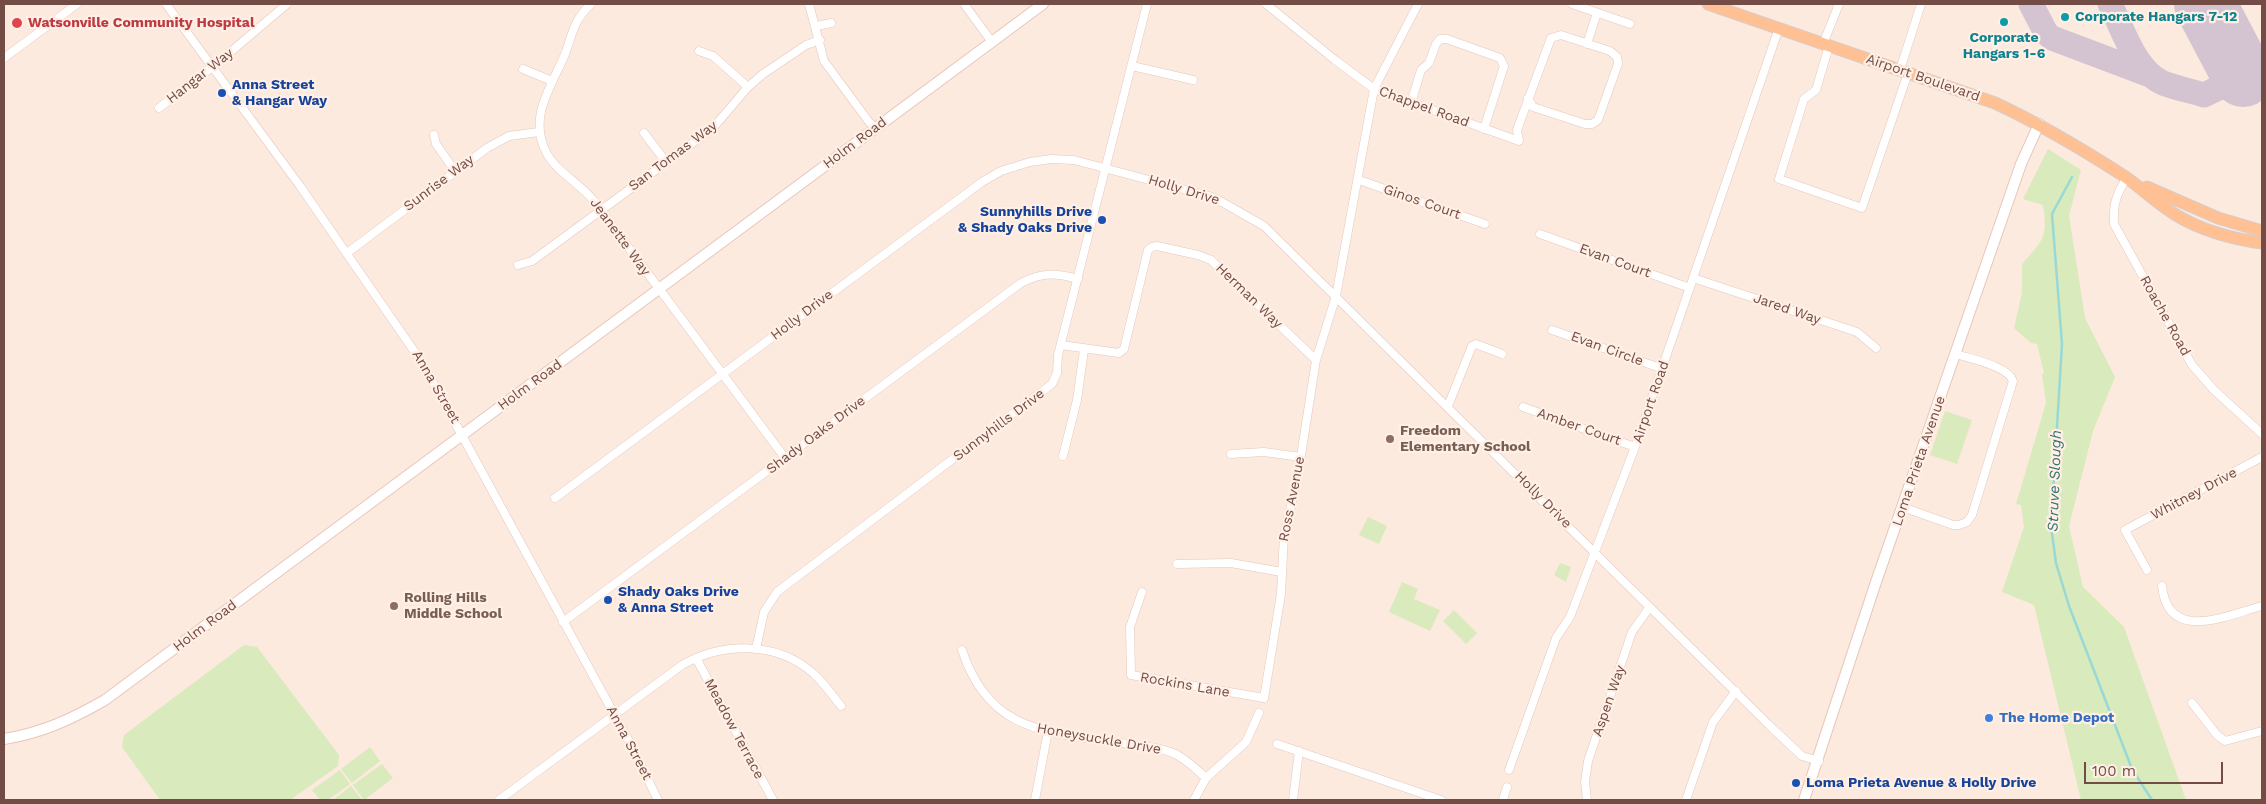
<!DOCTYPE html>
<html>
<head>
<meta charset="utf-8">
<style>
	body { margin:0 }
	#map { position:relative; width:2266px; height:804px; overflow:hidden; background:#fdeade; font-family:"Work Sans",sans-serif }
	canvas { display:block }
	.frame { position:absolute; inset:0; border:5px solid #734c46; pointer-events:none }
	.scale { position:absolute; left:2084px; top:762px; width:139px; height:22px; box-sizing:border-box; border:2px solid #734c46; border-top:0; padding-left:6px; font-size:15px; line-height:18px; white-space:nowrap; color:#734c46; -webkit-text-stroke:4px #ffefe5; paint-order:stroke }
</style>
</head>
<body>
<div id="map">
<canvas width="2266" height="804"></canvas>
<div class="frame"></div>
<div class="scale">100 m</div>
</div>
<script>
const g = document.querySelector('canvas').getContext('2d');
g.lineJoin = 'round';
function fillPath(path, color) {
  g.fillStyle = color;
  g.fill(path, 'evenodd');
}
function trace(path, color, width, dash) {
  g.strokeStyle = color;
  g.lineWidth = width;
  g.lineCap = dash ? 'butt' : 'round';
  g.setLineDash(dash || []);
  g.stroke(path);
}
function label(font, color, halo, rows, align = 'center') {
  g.font = font + ' "Work Sans",sans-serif';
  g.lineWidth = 4.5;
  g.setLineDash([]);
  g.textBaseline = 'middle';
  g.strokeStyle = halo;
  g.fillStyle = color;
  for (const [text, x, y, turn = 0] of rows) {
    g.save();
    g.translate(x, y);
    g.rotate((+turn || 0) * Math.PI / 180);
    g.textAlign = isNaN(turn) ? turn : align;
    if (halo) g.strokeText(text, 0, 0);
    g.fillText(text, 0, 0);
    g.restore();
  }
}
fillPath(new Path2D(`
	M2048 149 2081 170 2069 216 2085 318 2115 377 2093 431 2069 526 2083 587 2124 627 2186 800H2081L2034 605 2002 592 2024 527 2021 505 2016 504 2046 403 2042 374 2044 373 2037 344 2031 343 2014 328 2022 293V264C2043 240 2048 238 2043 205L2023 199Z
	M1945 411 1972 420 1957 464 1930 455Z
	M1368 517 1387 526 1379 544 1359 535Z
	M1560 563 1571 567 1566 582 1554 575Z
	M1402 582 1418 589 1414 599 1440 610 1430 631 1389 612Z
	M1454 610 1477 633 1466 644 1443 621Z
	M244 645 257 647 339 755 338 766 290 800H160L122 747 124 735Z
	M370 747 380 761 352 783 341 769Z
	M382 764 393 778 364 800 353 785Z
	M340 770 350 784 328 800H320L312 790Z
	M351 786 362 800H333Z`), '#d9eabd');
trace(new Path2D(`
	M2072 177 2052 214 2062 344 2051 526 2056 563 2069 606 2132 769 2152 800`), '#99d9d5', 2.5);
trace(new Path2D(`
	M2031 4 2046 33 2052 38 2150 75
	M2110 4C2123 29 2135 71 2163 83 2176 88 2191 91 2204 95L2243 76`), '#d4c4d2', 25);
trace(new Path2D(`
	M2205 4 2243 76`), '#d4c4d2', 62);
const street = new Path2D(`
	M166 4 300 186 423 364 631 745 658 800
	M591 4C573 21 573 33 565 54 552 86 528 116 546 152 556 172 580 183 594 201L785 458
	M809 4 824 61 869 122 876 128
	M964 4 992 42
	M1266 4 1335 60 1374 89 1519 141 1517 130 1551 38 1561 35 1610 51 1617 57 1618 64 1598 120 1592 124H1585L1533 107 1528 98
	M1572 4 1630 24
	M817 26 831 23
	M1587 44 1597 13
	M1823 44 1839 4
	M1829 46 1816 90 1804 99 1779 179 1862 208 1908 73
	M699 51 713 56 748 87
	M4 58 77 4
	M1132 66 1193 80
	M523 69 552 81
	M1900 70 1921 4
	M1411 103 1421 70 1429 63 1436 44 1440 39H1447L1500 58 1504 66 1484 129
	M159 108 221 60 287 4
	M644 133 666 162
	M434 135 436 144 455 171
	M2127 178C2116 194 2113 205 2114 224L2192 365 2214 390 2262 434
	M1359 180 1485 224
	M1540 234 1690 288
	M347 253 487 148 509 136 539 132
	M518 265 532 261 713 128 748 87 763 74 806 45 820 40
	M1693 278 1857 332 1876 348
	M1552 330 1663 369
	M1061 345 1119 353 1124 349 1148 250 1152 247 1157 246 1198 255 1211 260 1316 360 1336 296 1374 89 1418 4
	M1448 406 1472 346 1476 344 1502 354
	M1523 407 1635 447
	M1231 454 1264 452 1301 457
	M1063 456 1077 400 1084 350
	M555 498 982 182 1001 171 1030 162 1051 159 1074 160 1213 197 1264 226 1769 725 1802 756 1819 761
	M1902 507 1953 525H1959L1967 522 1972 515 2013 381C2008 366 1971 359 1956 354
	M1177 564 1231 563 1282 572
	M2147 570 2125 530 2262 457
	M2162 586C2168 644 2227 615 2262 606
	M1142 592 1130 627 1131 675 1264 698 1281 594 1284 535 1297 481 1316 360
	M563 622 1021 283C1042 272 1056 273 1078 279
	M756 649 764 612 777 592 1052 384 1057 373 1058 355 1147 4
	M962 650C990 736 1052 732 1128 744 1142 746 1159 747 1173 753 1185 758 1196 769 1206 778
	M696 658 773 800
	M2192 703 2217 735 2225 741 2262 731
	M1277 744 1441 800
	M1509 770 1556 638 1570 617 1635 447 1779 28
	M499 800 682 665C723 642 776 641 813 673 824 683 832 695 841 706
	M1035 800 1048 731
	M1194 800 1206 778 1246 742 1259 713
	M1293 800 1299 751
	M1503 800 1507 787
	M1587 800 1585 782 1588 761 1632 632 1649 608
	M1686 800 1713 722 1736 691`);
const secondary = new Path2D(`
	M4 739C42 733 72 719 105 700L1043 4
	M1804 800 1876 582 2021 164 2039 124`);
const primary = new Path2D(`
	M1708 4 1995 103C2040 124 2082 149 2124 176 2142 188 2157 204 2176 215 2201 230 2233 239 2262 243
	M2147 187 2218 218 2262 231`);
trace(street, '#e3c7bd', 9);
trace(secondary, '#e8c6ba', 12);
trace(primary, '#d8cdcb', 13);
trace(street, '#fff', 8);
trace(secondary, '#fff', 10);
trace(primary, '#ffc093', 11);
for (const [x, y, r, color] of [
	[2065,17,5,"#0f9aa8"],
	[2004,22,5,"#0f9aa8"],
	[17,23,6,"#e0444e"],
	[222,93,5,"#1a4fb4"],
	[1102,220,5,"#1a4fb4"],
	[1390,439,5,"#8d6e63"],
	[608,600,5,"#1a4fb4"],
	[394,606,5,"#8d6e63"],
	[1989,718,5,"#3f7fe0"],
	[1796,783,5,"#1a4fb4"]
]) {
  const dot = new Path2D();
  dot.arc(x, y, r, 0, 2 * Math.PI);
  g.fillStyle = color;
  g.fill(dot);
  trace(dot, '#ffefe5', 2);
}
label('bold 14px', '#0d838f', '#ffefe5', [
	["Corporate Hangars 7-12",2075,17],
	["Corporate",2004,38,"center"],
	["Hangars 1-6",2004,54,"center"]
], 'left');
label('bold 14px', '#be3a42', '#ffefe5', [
	["Watsonville Community Hospital",28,23]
], 'left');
label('14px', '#734c46', '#ffefe5', [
	["Hangar Way",200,76,-38],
	["Airport Boulevard",1923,78,19],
	["Chappel Road",1424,107,20],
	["Holm Road",855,143,-37],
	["San Tomas Way",673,156,-37],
	["Sunrise Way",439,183,-37],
	["Holly Drive",1184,190,17],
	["Ginos Court",1422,202,19],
	["Jeanette Way",620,237,54],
	["Evan Court",1615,261,20],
	["Herman Way",1249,296,44],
	["Jared Way",1787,309,19],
	["Holly Drive",802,315,-37],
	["Roache Road",2165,316,61],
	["Evan Circle",1607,349,20],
	["Holm Road",530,385,-36],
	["Anna Street",436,387,60],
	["Airport Road",1651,402,-71],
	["Sunnyhills Drive",999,425,-37],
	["Amber Court",1579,427,19],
	["Shady Oaks Drive",816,435,-37],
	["Loma Prieta Avenue",1919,461,-71],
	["Whitney Drive",2194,494,-28],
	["Ross Avenue",1292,499,-79],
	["Holly Drive",1543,500,45],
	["Holm Road",205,626,-37],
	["Rockins Lane",1185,685,10],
	["Aspen Way",1609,701,-71],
	["Meadow Terrace",734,729,62],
	["Honeysuckle Drive",1099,739,10],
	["Anna Street",629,743,62]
]);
label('bold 14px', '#164399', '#ffefe5', [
	["Anna Street",232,85],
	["& Hangar Way",232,101],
	["Sunnyhills Drive",1092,212,"right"],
	["& Shady Oaks Drive",1092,228,"right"],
	["Shady Oaks Drive",618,592],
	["& Anna Street",618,608],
	["Loma Prieta Avenue & Holly Drive",1806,783]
], 'left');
label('bold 14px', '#785e54', '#ffefe5', [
	["Freedom",1400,431],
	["Elementary School",1400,447],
	["Rolling Hills",404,598],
	["Middle School",404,614]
], 'left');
label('bold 14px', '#366cbe', '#ffefe5', [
	["The Home Depot",1999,718]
], 'left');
label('italic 15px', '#377370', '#ffefe5', [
	["Struve Slough",2055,481,-88]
]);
</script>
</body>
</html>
